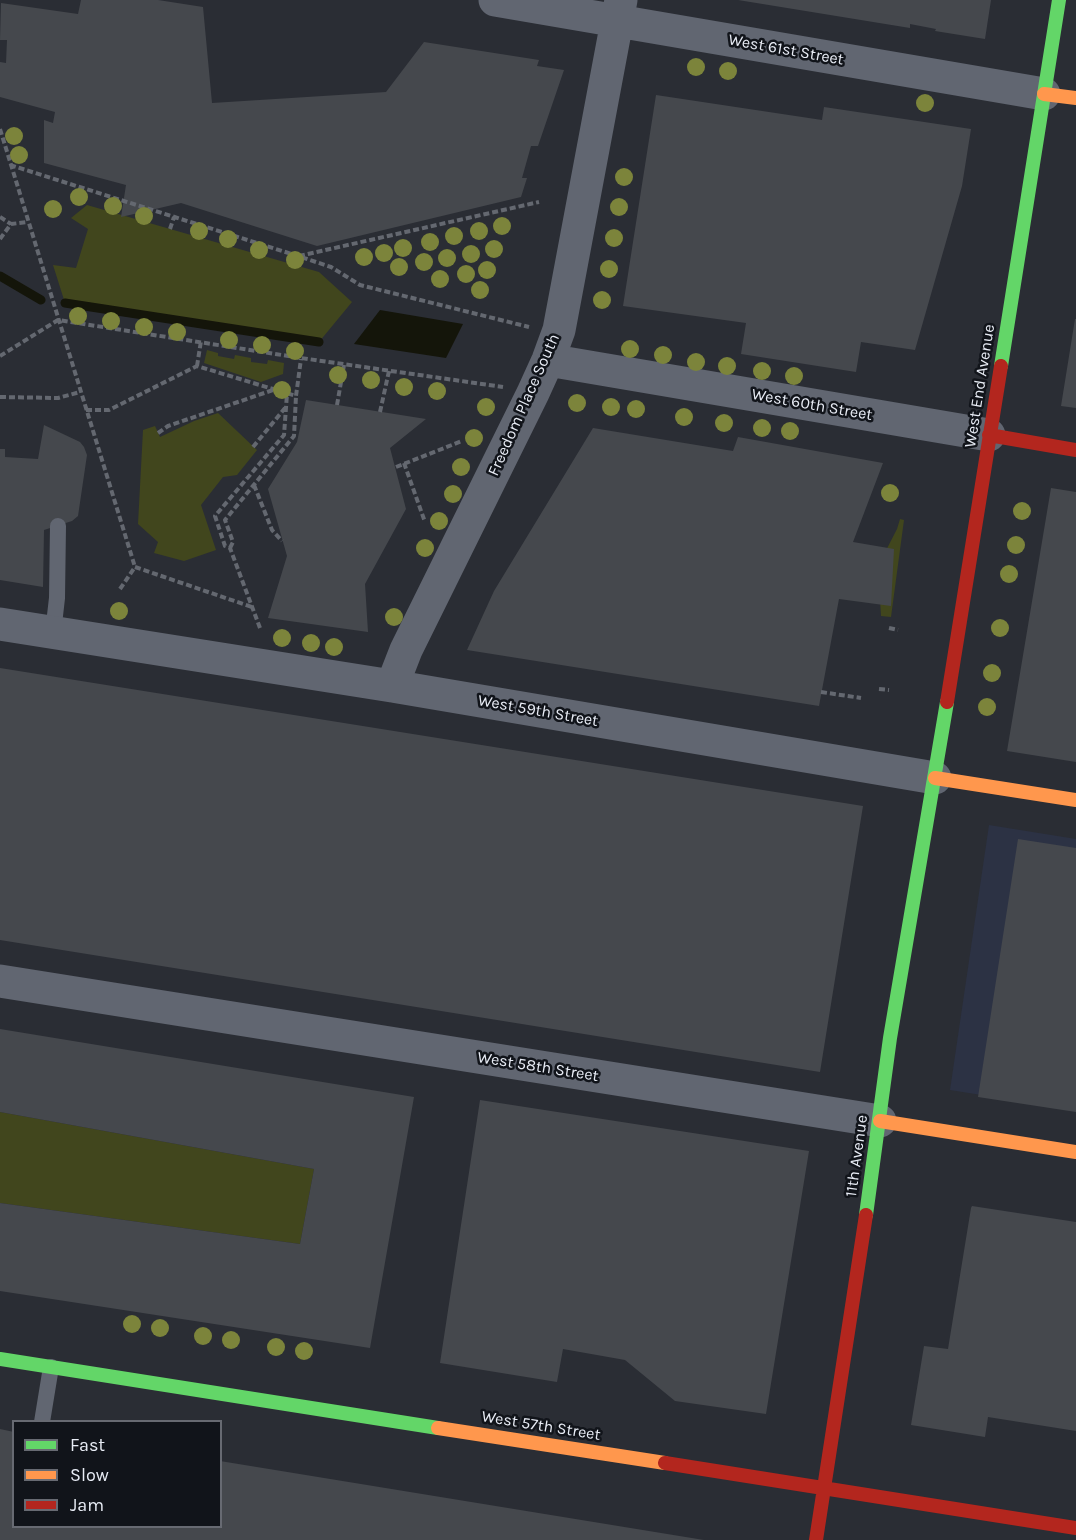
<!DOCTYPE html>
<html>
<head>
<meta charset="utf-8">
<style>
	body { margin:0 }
	#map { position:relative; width:1076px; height:1540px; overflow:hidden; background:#2a2d34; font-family:Karla,sans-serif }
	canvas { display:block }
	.legend { position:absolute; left:12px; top:1420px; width:210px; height:108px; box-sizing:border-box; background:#11141a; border:2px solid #676a72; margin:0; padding:8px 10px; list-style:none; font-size:18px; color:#e8ecf5 }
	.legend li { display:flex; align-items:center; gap:12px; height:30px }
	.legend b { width:30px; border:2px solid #676a72 }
</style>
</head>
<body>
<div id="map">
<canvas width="1076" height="1540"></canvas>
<ul class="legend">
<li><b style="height:8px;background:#63d668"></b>Fast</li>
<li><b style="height:8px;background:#ff974d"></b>Slow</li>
<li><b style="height:8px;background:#b3261e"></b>Jam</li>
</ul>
</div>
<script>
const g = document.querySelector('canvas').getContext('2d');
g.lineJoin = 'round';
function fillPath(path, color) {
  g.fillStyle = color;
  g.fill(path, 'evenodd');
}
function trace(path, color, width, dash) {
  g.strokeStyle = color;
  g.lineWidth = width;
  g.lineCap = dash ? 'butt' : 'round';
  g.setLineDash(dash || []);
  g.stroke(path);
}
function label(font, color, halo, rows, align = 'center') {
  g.font = font + ' Karla,sans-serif';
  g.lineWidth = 5;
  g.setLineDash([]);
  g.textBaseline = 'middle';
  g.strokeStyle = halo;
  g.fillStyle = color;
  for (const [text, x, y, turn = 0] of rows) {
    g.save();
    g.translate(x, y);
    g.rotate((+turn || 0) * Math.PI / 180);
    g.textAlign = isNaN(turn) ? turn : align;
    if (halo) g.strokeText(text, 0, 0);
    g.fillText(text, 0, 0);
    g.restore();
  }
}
fillPath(new Path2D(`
	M989 825 1076 839V1110L950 1090Z`), '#2c3244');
fillPath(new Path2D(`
	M87 205 319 272 352 302 319 342 65 303 53 265 76 268 88 229 71 218Z
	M207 350 218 353V356L234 359 235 355 251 358V362L267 364 268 360 284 363 283 374 261 382 204 363Z
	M218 413 257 450 237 475 223 477 201 505 216 550 184 561 154 553 158 542 138 524 143 430 155 426 160 437 194 421Z
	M900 519 904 520 891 617 881 616 878 566 897 529Z
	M0 1112 314 1169 300 1244 0 1203Z`), '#41461d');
fillPath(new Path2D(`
	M380 310 463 324 446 358 354 344Z`), '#14150a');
trace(new Path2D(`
	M0 276 41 300
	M65 303 319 342`), '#14150a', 9);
fillPath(new Path2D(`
	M81 0H158L203 7 212 103 386 92 424 42 539 60 537 66 564 70 538 146H531L522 178H527L521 197 317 246 181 203 121 217 126 185 44 163V120L53 123 55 112 0 97V62L6 63 7 40H0L1 3 78 14Z
	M738 0H991L985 39 935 31 936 29 910 24V28Z
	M656 95 822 120 824 107 971 129 962 186 915 350 861 342 856 372 741 354 746 323 623 306Z
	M1075 319H1076V408L1061 406Z
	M306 400 426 419 390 448 406 509 365 584 368 632 268 618 287 556 268 489 297 442Z
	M44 425 80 442 84 447 87 455 78 516 72 521 44 530 43 587 0 580V449H5V457L38 459Z
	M593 428 733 451 738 437 883 463 853 542 894 549 891 606 839 599 819 706 467 650 494 591Z
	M1051 488 1076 492V762L1007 751Z
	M0 668 863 806 820 1072 0 940Z
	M1018 839 1076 848V1112L978 1097Z
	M0 1029 414 1097 370 1348 0 1291V1203L300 1244 314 1169 0 1112Z
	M480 1100 809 1151 766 1414 675 1401 625 1360 563 1349 557 1382 440 1363Z
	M972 1206 1076 1222V1431L988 1417 985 1437 911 1425 924 1346 948 1349 971 1208Z
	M0 1429 14 1432V1526H220V1461L704 1540H0Z`), '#45484d');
trace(new Path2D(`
	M0 129 135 567
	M10 165 298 256 331 267 360 285 529 327
	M0 217 11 224
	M170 229 174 217
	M0 239 11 224 28 222
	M299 256 539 202
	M0 356 58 320 301 358 503 387
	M197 366 201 341
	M0 397 58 398 80 392
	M337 405 344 365
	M86 410H109L197 366 296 396 301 359
	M380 412 389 371
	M158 433 168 426 273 390
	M253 447 285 408
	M404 463 425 522
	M396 467 462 441
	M254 485 272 530 282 541
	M230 548 233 542 225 520 294 436 296 396
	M135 567 252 607
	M120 589 135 567
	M260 628 230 548 225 546 215 516 284 435 287 394
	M889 628 898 630
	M879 689 889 690
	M821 692 861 698`), '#646870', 4, [6, 3]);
trace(new Path2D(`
	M53 633 57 598 58 526
	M42 1422 51 1367`), '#616671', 16);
trace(new Path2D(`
	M495 0 1044 94
	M548 360 989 435
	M0 624 392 686 935 778
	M392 686 406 650 533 393 548 360 559 330 621 0
	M0 981 880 1121`), '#616671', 33);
trace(new Path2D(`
	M1001 366 1059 0
	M866 1215 890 1038 947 702
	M0 1359 438 1428`), '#63d668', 14);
trace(new Path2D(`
	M1044 94 1076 98
	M935 778 1076 800
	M880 1121 1076 1152
	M438 1428 665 1463`), '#ff974d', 14);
trace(new Path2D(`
	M989 435 1076 450
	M947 702 1001 366
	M665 1463 1076 1528
	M816 1540 866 1215`), '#b3261e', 14);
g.fillStyle = '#7c843b';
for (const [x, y] of [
	[696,67],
	[728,71],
	[925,103],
	[14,136],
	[19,155],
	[624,177],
	[79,197],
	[113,206],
	[619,207],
	[53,209],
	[144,216],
	[502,226],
	[199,231],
	[479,231],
	[454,236],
	[614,238],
	[228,239],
	[430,242],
	[403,248],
	[494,249],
	[259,250],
	[384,253],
	[471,254],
	[364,257],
	[447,258],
	[295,260],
	[424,262],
	[399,267],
	[609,269],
	[487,270],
	[466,274],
	[440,279],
	[480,290],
	[602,300],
	[78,316],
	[111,321],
	[144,327],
	[177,332],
	[229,340],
	[262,345],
	[630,349],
	[295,351],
	[663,355],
	[696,362],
	[727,366],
	[762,371],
	[338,375],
	[794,376],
	[371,380],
	[404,387],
	[282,390],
	[437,391],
	[577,403],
	[486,407],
	[611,407],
	[636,409],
	[684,417],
	[724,423],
	[762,428],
	[790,431],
	[474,438],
	[461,467],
	[890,493],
	[453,494],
	[1022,511],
	[439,521],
	[1016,545],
	[425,548],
	[1009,574],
	[119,611],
	[394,617],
	[1000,628],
	[282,638],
	[311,643],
	[334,647],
	[992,673],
	[987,707],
	[132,1324],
	[160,1328],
	[203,1336],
	[231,1340],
	[276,1347],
	[304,1351]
]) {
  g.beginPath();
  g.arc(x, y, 9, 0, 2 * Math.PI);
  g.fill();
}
label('16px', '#e8ecf5', '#11141a', [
	["West 61st Street",786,50,10],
	["West End Avenue",980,386,-81],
	["Freedom Place South",524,405,-66],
	["West 60th Street",812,405,10],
	["West 59th Street",538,711,10],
	["West 58th Street",538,1067,9],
	["11th Avenue",857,1156,-82],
	["West 57th Street",541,1426,9]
]);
</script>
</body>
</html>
